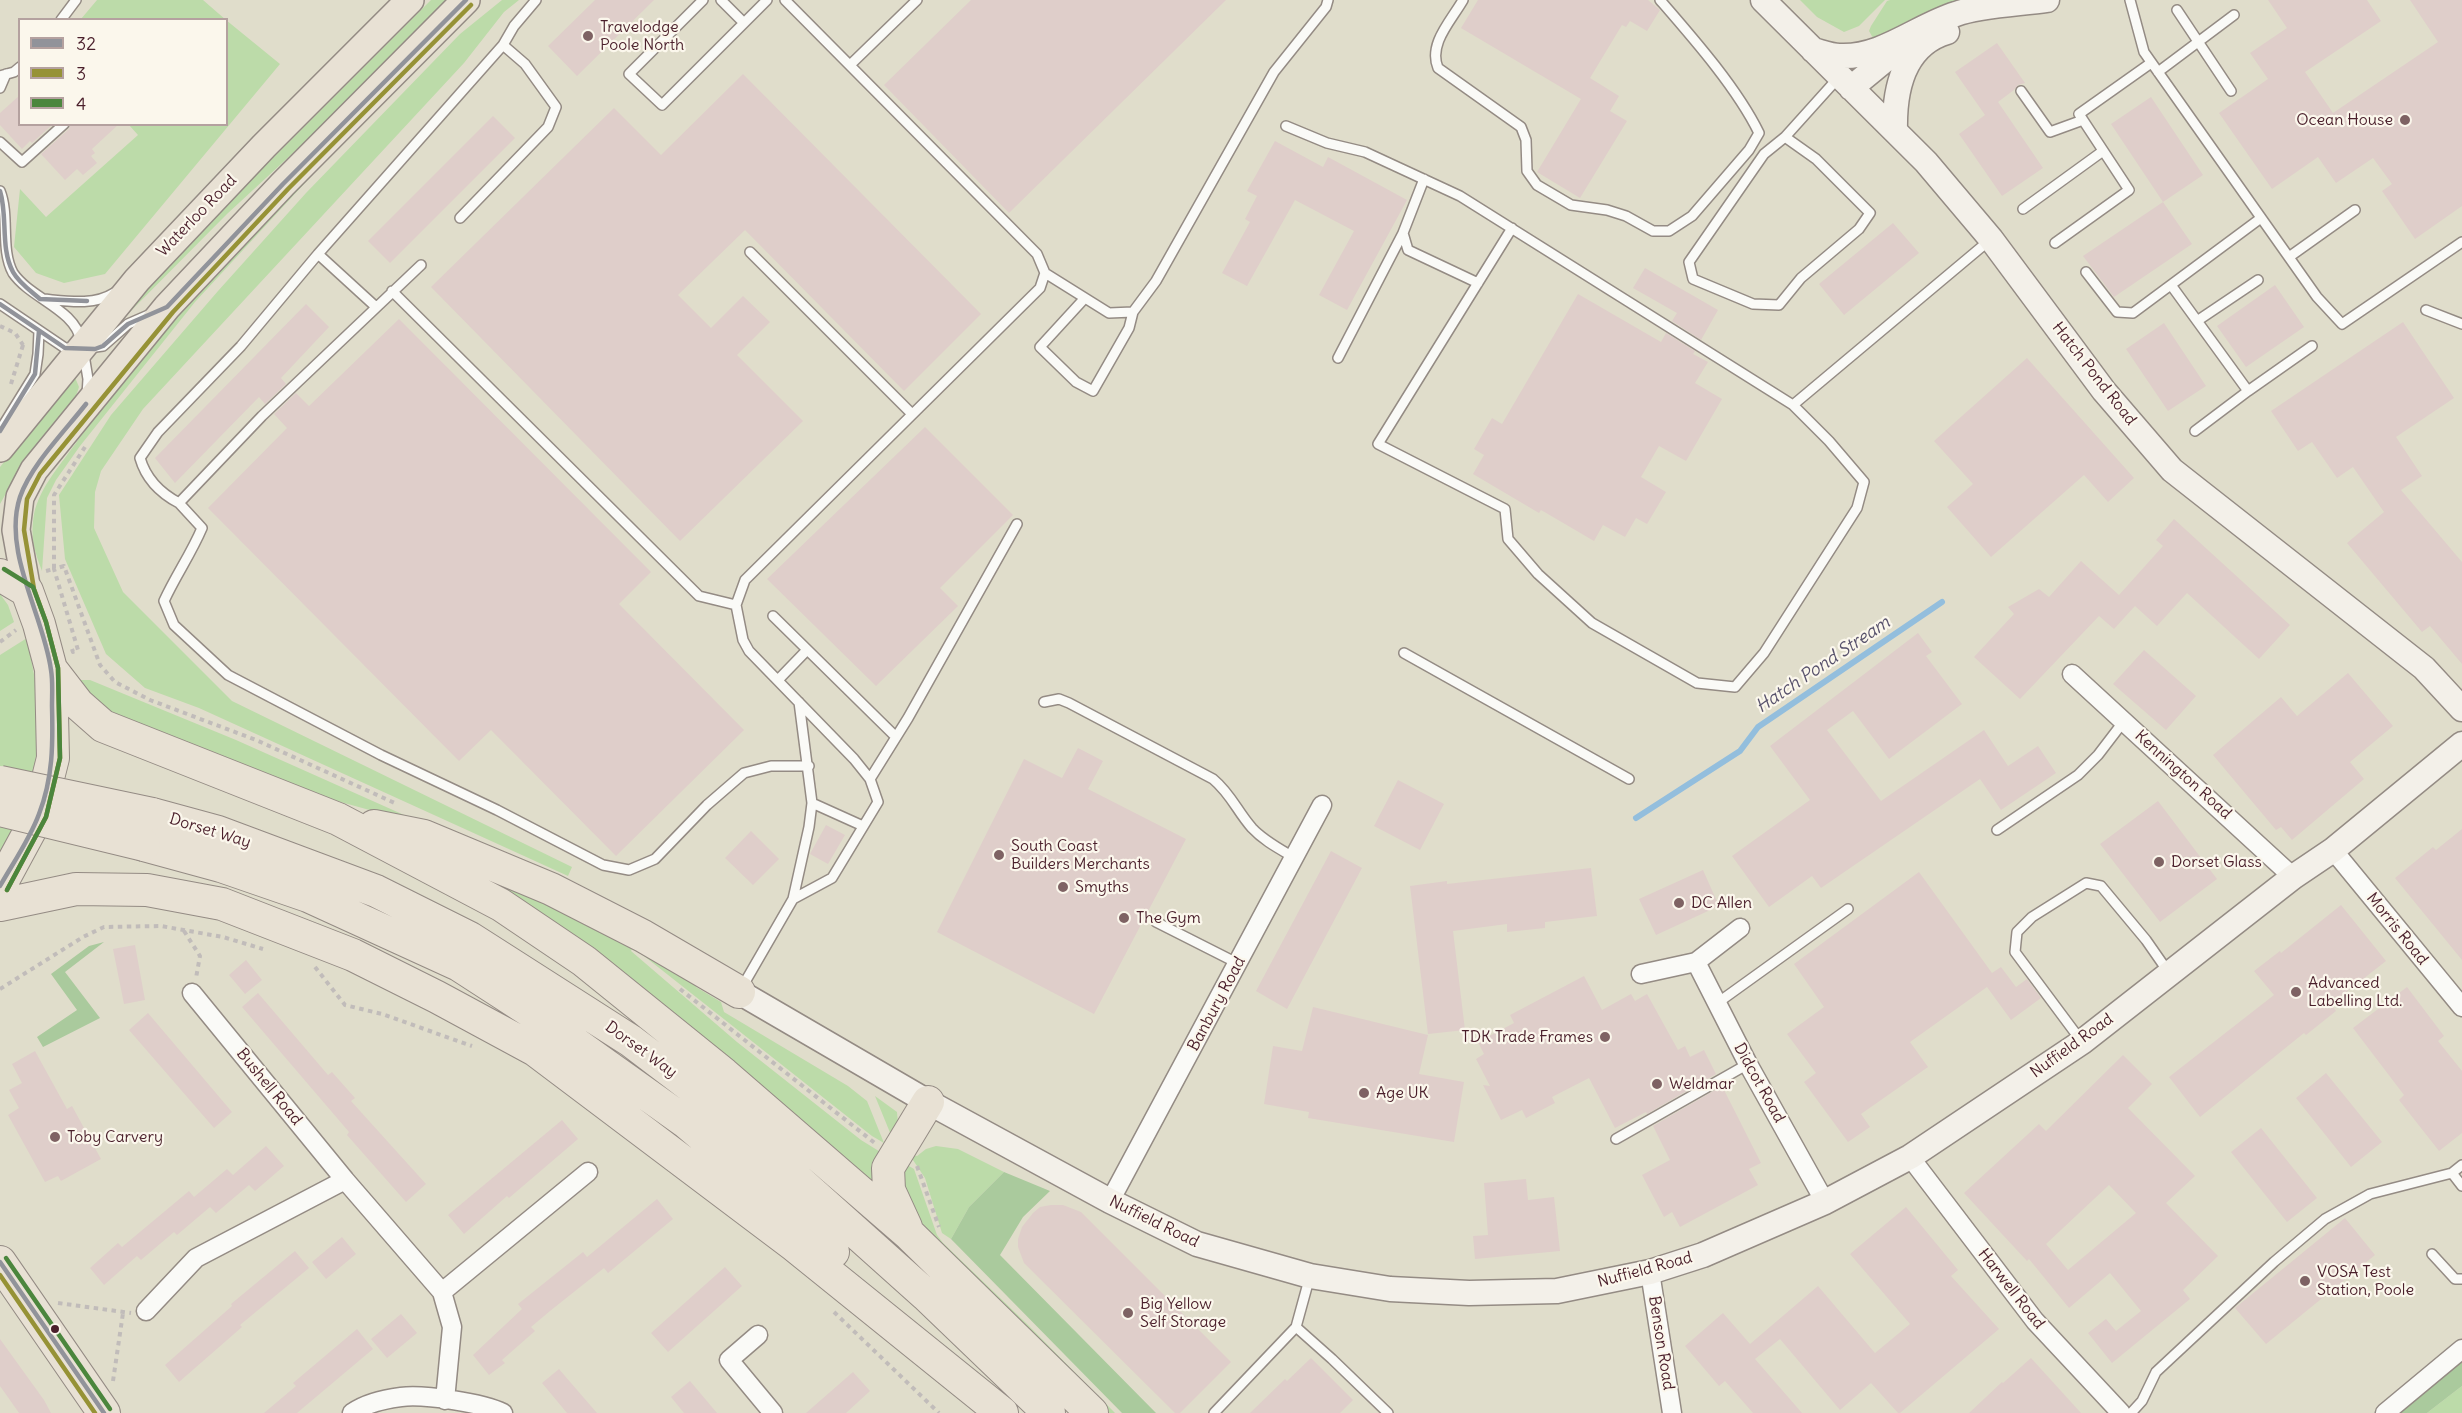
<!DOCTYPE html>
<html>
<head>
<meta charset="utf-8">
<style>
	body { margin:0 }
	#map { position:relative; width:2462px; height:1413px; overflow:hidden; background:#e0ddcb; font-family:Delius,sans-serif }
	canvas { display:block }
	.legend { position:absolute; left:18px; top:18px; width:210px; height:108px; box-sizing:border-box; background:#fbf7ec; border:2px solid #b4a19f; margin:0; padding:8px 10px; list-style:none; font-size:18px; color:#4a1f2b }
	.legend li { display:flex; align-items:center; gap:12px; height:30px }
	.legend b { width:30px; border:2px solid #b4a19f }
</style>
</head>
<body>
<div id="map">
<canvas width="2462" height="1413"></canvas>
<ul class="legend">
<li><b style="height:8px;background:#91939a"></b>32</li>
<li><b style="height:8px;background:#969236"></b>3</li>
<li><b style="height:8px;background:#4b863d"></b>4</li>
</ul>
</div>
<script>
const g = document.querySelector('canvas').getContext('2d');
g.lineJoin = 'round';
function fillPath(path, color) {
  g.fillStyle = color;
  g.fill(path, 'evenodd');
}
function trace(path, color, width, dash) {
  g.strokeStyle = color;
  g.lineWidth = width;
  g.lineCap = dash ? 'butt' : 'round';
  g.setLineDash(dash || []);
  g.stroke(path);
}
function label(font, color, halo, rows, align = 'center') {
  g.font = font + ' Delius,sans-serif';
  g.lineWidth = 4.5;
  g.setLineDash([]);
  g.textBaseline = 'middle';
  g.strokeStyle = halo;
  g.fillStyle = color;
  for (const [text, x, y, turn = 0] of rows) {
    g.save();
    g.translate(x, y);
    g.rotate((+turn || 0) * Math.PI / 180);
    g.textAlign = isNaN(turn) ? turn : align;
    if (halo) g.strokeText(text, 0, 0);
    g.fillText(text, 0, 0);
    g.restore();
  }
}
fillPath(new Path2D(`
	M97 0H203L226 20 81 19Z
	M431 0H450L332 117 227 214 108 334 123 313 226 205Z
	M502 0H519L504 12 464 63 143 409 101 471 95 492 94 528 123 592 232 701 572 867 568 876 199 708 145 688 106 654 65 559 59 495 111 415 218 291 306 193 460 34Z
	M1800 0H1885L1859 26 1844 32 1817 17Z
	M1890 0H1970L1873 38 1869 31 1871 26 1887 1Z
	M226 20 280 64 105 274 64 283 36 273 14 247 20 189 46 217 138 135 129 125 226 124Z
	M376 106 195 302 80 446 56 480 47 498 42 571C34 550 30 537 34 514 40 486 63 462 78 440 165 318 273 214 376 106Z
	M74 375 79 387 76 396 70 407 26 458 0 504V467Z
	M0 594 8 605 14 622 0 631Z
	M27 638 37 690 38 738 35 765 8 843 0 857V655Z
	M73 680H90L236 740 431 827 308 793 121 724Z
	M439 850 634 944 631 951 737 1042 861 1140 882 1153 875 1193Z
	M641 949 695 981 696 987 721 1002 724 1012 848 1086 867 1101 884 1143 872 1136 639 952Z
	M875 1096 897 1112 898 1124 891 1135Z
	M936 1146 958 1149 1004 1172 969 1207 951 1239 942 1233 925 1178 909 1154 917 1156 926 1149Z
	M904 1163 914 1169 937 1235 943 1243 1027 1324 1115 1413H1107L905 1208 899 1169Z
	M2462 1386V1413H2427Z`), '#bcdba9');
fillPath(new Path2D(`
	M104 942 65 972 100 1018 43 1047 37 1037 77 1010 51 974 89 946Z
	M1004 1172 1050 1191 1023 1217 1000 1255 1156 1413H1122L951 1239 969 1207Z
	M2462 1349V1386L2427 1413H2385Z`), '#aaca9d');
trace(new Path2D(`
	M1636 818 1740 751 1758 727 1942 602`), '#93bedd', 6);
fillPath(new Path2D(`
	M595 0H654L577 76 548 46Z
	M971 0H1226L1009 213 884 85Z
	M1478 0H1648L1660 10 1647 31 1630 21 1626 27 1622 25 1590 78 1619 96 1610 111 1627 121 1580 198 1537 172 1581 99 1461 28Z
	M2268 0H2367L2381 21 2305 72 2333 113 2438 42 2410 0H2462V206L2415 239 2382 191 2392 184 2373 158 2336 183 2318 157 2272 189 2219 113 2268 79 2250 53 2287 28Z
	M1997 43 2025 83 2018 85 2014 90 1998 102 2043 168 2002 196 1959 134 1985 115 1955 72Z
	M743 74 981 314 904 391 745 230 678 295 711 328 743 296 770 322 737 355 803 421 680 541 431 287 614 108 661 155Z
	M20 95V124H53L32 143 30 141 22 149 0 125V113Z
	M2151 97 2203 175 2163 202 2111 124Z
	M493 116 515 138 390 263 368 241Z
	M71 124H119L92 149 95 153 91 156 97 163 83 175 77 169 65 180 41 154 69 129Z
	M1275 141 1323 167 1328 157 1407 200 1347 310 1319 295 1354 231 1295 200 1247 286 1222 273 1250 222 1245 219 1257 196 1247 191Z
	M2163 202 2192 244 2114 297 2083 256Z
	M1893 223 1919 253 1844 315 1819 284Z
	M1645 268 1718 310 1701 340 1672 321 1677 313 1633 288Z
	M2275 285 2304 327 2246 367 2217 326Z
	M1578 294 1661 342 1666 333 1695 351 1693 354 1708 362 1695 383 1722 399 1686 461 1659 446 1641 477 1666 492 1647 524 1636 518 1625 537 1603 525 1594 541 1541 510 1539 513 1473 474 1484 455 1474 449 1492 418 1502 424Z
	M306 304 329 327 281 378 286 384 265 404 259 397 175 483 155 458Z
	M399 319 651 572 619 604 744 730 616 856 491 730 459 761 208 508 287 428 274 414 296 393 309 406Z
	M2403 322 2454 398 2396 437 2422 476 2401 490 2462 562V664L2430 626 2422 632 2347 543 2384 512 2353 467 2337 478 2312 442 2298 451 2271 411Z
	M2164 323 2206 386 2168 411 2126 349Z
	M2027 358 2134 478 2108 502 2084 475 1991 557 1947 507 1973 484 1934 441Z
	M925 427 1013 515 940 588 958 606 876 686 767 579Z
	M2174 519 2290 625 2259 659 2187 593 2157 626 2135 606 2114 629 2099 616 2020 699 1974 657 2014 614 2008 607 2039 589 2049 597 2081 561 2119 595 2163 546 2156 540Z
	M1918 633 1932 652 1926 656 1962 704 1889 759 1853 711 1827 730 1881 801 1984 730 2008 766 2038 746 2056 773 2001 810 1980 779 1821 888 1812 876 1769 907 1732 856 1810 800 1770 746Z
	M2144 650 2196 696 2166 730 2113 684Z
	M2348 673 2393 726 2350 762 2364 779 2292 840 2281 827 2276 830 2213 755 2281 697 2297 716Z
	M1078 748 1103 761 1088 789 1186 839 1094 1014 937 932 1024 759 1062 778Z
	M1398 780 1444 804 1420 850 1374 826Z
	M2158 801 2217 879 2160 922 2100 844Z
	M826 825 845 835 828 864 810 854Z
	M2462 829V960L2395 878 2433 847 2436 850Z
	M751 831 779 859 753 885 725 858Z
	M1331 851 1362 868 1287 1009 1256 991Z
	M1591 868 1597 916 1545 922V928L1507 932V924L1453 931 1465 1030 1428 1034 1410 886 1447 881V884Z
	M1703 870 1719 906 1656 935 1639 899Z
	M1919 872 1992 973 2001 967 2016 987 2027 979 2041 998 2011 1020 1987 987 1910 1042 1928 1067 1861 1114 1870 1127 1848 1142 1804 1082 1816 1073 1787 1034 1824 1007 1794 964Z
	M2341 905 2386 961 2331 1004 2336 1011 2306 1035 2304 1033 2200 1117 2169 1077 2274 995 2254 971 2280 951 2281 953Z
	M135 945 145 1000 124 1004 113 949Z
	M246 960 262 980 245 994 229 975Z
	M1584 976 1602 1010 1631 994 1635 1001 1647 994 1678 1050 1685 1046 1690 1057 1704 1050 1716 1074 1647 1114 1646 1112 1615 1128 1589 1078 1552 1097 1555 1103 1526 1118 1522 1110 1501 1120 1483 1085 1490 1086 1476 1059 1484 1054 1478 1042 1514 1023 1510 1015Z
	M2407 987 2444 1036 2438 1041 2462 1071V1133L2439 1151 2399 1100 2404 1095 2353 1028Z
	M258 993 328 1075 332 1072 355 1098 351 1101 426 1184 406 1202 347 1135 349 1132 242 1007Z
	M1313 1007 1428 1035 1419 1074 1464 1082 1454 1142 1308 1118 1309 1112 1264 1104 1273 1046 1302 1051Z
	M148 1013 232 1112 214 1128 129 1030Z
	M35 1051 67 1109 72 1106 101 1159 61 1181 58 1176 45 1182 8 1115 19 1108 9 1090 22 1083 12 1064Z
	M2123 1055 2152 1084 2128 1108 2195 1176 2166 1203 2218 1256 2183 1290 2190 1299 2112 1363 2088 1333 2106 1319 2116 1331 2141 1311 2110 1273 2069 1308 2029 1259 2027 1261 1964 1193 2039 1124 2046 1131ZM2109 1185 2136 1213 2068 1270 2046 1244Z
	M2326 1073 2382 1142 2351 1167 2296 1098Z
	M1722 1086 1761 1163 1749 1169 1758 1185 1680 1227 1672 1212 1664 1217 1642 1175 1670 1160 1653 1126Z
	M562 1120 578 1139 509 1198 507 1196 464 1234 448 1215Z
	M2261 1128 2317 1198 2287 1222 2231 1152Z
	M266 1146 284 1166 255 1191 249 1185 216 1213 210 1207 177 1235 174 1232 141 1260 137 1256 104 1285 90 1268 118 1243 122 1247 189 1191 194 1197 227 1169 233 1175Z
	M1526 1179 1528 1200 1554 1197 1560 1251 1475 1259 1473 1236 1488 1235 1484 1183Z
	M657 1199 673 1219 608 1273 604 1268 550 1311 531 1327 535 1331 502 1360 505 1363 489 1375 473 1355 522 1309 518 1304 583 1252 587 1257Z
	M1051 1205H1063L1081 1212 1231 1362 1180 1413H1175L1024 1263 1018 1247V1239L1022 1227 1033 1213 1040 1207Z
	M1906 1207 1958 1270 1951 1276 1999 1329 1900 1413H1898L1871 1383 1840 1410 1780 1339 1755 1359 1802 1413H1753L1725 1381 1719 1386 1685 1346 1723 1313 1750 1344 1818 1286 1875 1353 1910 1324 1850 1254Z
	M2345 1218 2375 1255 2266 1344 2235 1308Z
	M342 1237 356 1254 326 1279 312 1262Z
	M295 1251 309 1268 240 1325 242 1327 179 1382 165 1365 232 1306 231 1304Z
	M725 1267 742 1286 668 1352 651 1333Z
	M401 1314 417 1333 387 1358 371 1339Z
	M357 1329 373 1349 297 1413H264L296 1386 293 1383Z
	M0 1339 44 1400 51 1413H19L12 1403 0 1386Z
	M1311 1358 1353 1400 1340 1413H1250L1285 1379 1287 1381Z
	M2031 1358 2081 1413H1969L2002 1382 2003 1383Z
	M559 1369 571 1383 597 1413H567L542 1383Z
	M853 1372 870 1391 846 1413H806Z
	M690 1381 701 1394 717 1413H684L671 1397Z`), '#dfceca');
const lane = new Path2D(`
	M703 0 629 74 662 105 767 0
	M721 0 744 23
	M785 0 1037 254 1045 273 1040 288 745 580 736 605 743 640 749 651 854 759 870 779 878 802 832 878 793 899
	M1463 0C1451 21 1428 44 1438 68L1521 127 1526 140 1527 171 1537 185 1571 205 1607 210 1626 216 1653 231H1669L1692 216 1749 150 1759 133C1737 88 1693 38 1660 0
	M2130 0 2144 52 2317 297 2342 324 2462 242
	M2177 10 2231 91
	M61 20 76 0
	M850 65 917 0
	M2158 72 2234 15
	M0 76 14 72 20 67
	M0 88 6 74
	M2021 91 2050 132 2083 120
	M1286 126 1327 143 1365 152 1460 196 1793 405 1991 239
	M1785 137 1764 154 1689 262 1693 279 1753 304 1779 305 1801 278 1859 229 1870 213 1816 159 1785 137 1839 77
	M0 142 22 162 64 124
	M1424 179 1403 233 1408 250 1478 283
	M0 191C10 216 0 249 13 273 31 299 75 309 81 341
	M2023 209 2103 151
	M460 218 548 127 556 107 525 64 503 45 514 26 536 0
	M1512 228 1378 444 1505 509 1508 539 1538 574 1592 623 1697 683 1735 687 1764 653 1857 508 1864 482 1829 441 1793 405
	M2055 243 2129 190 2079 114 2151 63
	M750 252 912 414
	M318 254 376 307
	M2289 257 2355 210
	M421 265 262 416 179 503 202 528C191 554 176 575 164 601L174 625 228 675 381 755 497 810 603 865 629 870 655 859 707 805 744 773 771 766H809
	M2086 272 2117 312 2133 313 2261 218
	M1045 273 1109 313 1133 312 1156 281 1274 72 1326 7 1328 0
	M2171 285 2248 391 2312 346
	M392 291 699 596 736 605
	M43 299C66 301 94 306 114 293
	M1084 299 1040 347 1076 382 1093 391 1129 328 1133 312
	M0 304 65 348H75
	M2426 310 2462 324
	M2197 321 2258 280
	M88 348 103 346 128 324 151 314
	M84 355 88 379 87 395
	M1338 358 1403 233
	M4 424 35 374 38 354 39 331
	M2195 431 2248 391
	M179 503C160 493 146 479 140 458L158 432 241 346 318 254 503 45
	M773 616 896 737
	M1404 653 1629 779
	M778 680 807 650
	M1044 702 1059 699 1069 703 1213 779C1231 794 1237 811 1252 828 1264 841 1280 849 1295 858
	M870 779 908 718 1017 524
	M812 803 863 826
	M1997 830 2078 775 2098 755 2124 721
	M1156 922 1239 964
	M741 989 793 899 809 827 812 803 799 702
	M1716 1004 1848 909
	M2082 1042 2015 952 2017 932 2032 917 2086 883 2101 886 2146 940 2169 973
	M1616 1139 1748 1064
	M2452 1173 2462 1186
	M2432 1254 2455 1279H2462
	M1296 1327 1332 1359 1388 1413
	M1214 1413 1296 1327 1310 1276
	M2131 1413 2142 1401 2156 1372 2274 1262 2325 1219 2370 1194 2452 1173 2462 1165`);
const street = new Path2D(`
	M2072 674 2293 877
	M2333 850 2462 1007
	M1696 962 1748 1064 1825 1202
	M1641 974 1696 962 1740 928
	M192 993 345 1180 442 1292 452 1327 445 1400
	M1910 1157 2035 1321 2121 1413
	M1110 1201 1322 805
	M1650 1272 1672 1413
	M442 1292 588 1172
	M146 1311 196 1258 345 1180
	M758 1335 729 1360 773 1413
	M352 1413C365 1404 385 1399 401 1397 424 1394 483 1403 503 1413
	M2385 1413 2462 1349`);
const secondary = new Path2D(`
	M1763 0 1926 162 1991 239 2104 391 2172 470 2424 668 2462 709
	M1813 50C1821 52 1831 56 1840 56 1882 58 1917 26 1956 14 1981 5 2020 4 2047 0
	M1851 88 1902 46
	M1895 131C1894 90 1903 45 1947 32
	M739 992 928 1102 1110 1201 1197 1244 1310 1276 1390 1289 1469 1293 1557 1291 1650 1272 1703 1255 1825 1202 1910 1157 2082 1042 2293 877 2333 850 2462 744`);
const primary = new Path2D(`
	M0 448 137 280 264 146 410 0
	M27 591 16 530 20 497 34 470 167 307 283 184 466 0`);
const highway = new Path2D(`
	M0 575 27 591 39 624 51 669 53 758 39 814 0 886
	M51 669 78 704 103 726 338 819 501 905 584 961 724 1074 910 1235 1092 1413
	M152 814 218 832 376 891 470 938 631 1041 706 1098 926 1295 1049 1413
	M374 826 424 836 551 889 643 936 739 992
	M144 845 221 866 308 896 459 965 530 1011 687 1123 768 1192 833 1252
	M0 905 76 889 147 890 222 904 353 955 437 997 535 1050 795 1246 1002 1413
	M906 1227 889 1190 888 1168 928 1102
	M0 1262 104 1413`);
trace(lane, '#948b84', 12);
trace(street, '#948b84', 21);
trace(secondary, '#948b84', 27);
trace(primary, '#948b84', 30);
trace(highway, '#948b84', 34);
trace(new Path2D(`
	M0 326 15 333 23 345 24 343
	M11 384 23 345
	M46 571 54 569V495L85 447
	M0 642 16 630
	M72 649 73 652 78 650 54 569 64 566 100 665 115 682 150 700 256 740 397 804
	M184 931 200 956 196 978
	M315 967 345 1005 382 1014 472 1046
	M0 989 83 937 104 927 161 926 223 937 263 949
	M680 989 876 1144
	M917 1166 939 1227
	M58 1303 131 1313
	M834 1312 939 1413
	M113 1381 123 1313`), '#c1bcba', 4, [4.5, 4.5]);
trace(lane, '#fafaf7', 9);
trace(street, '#fafaf7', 18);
trace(secondary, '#f3f0e9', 24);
trace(primary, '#e8e1d4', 27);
trace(highway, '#e8e1d4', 32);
const highwayBridge = new Path2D(`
	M0 782 152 814
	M0 810 144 845`);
trace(highwayBridge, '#948b84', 34, []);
trace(highwayBridge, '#e8e1d4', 32);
trace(new Path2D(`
	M0 191C8 217 0 248 13 272 19 283 31 291 40 299L87 301
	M0 304 65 348 95 349 103 346 128 324 167 307 283 184 466 0
	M0 431 35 374 39 331
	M0 886C13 863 30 839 39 814 53 778 53 744 52 706 52 694 53 681 51 670 44 616 2 552 20 497 31 465 65 431 86 404
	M0 1262 104 1413`), '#91939a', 4.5);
trace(new Path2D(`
	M7 890 46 817 60 758 58 668 46 622 34 589 24 530 27 499 40 474 173 312 288 189 471 5
	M0 1275 95 1413`), '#969236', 4.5);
trace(new Path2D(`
	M4 569 33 587 46 622 58 668 60 758 46 817 7 890
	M6 1258 110 1409`), '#4b863d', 4.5);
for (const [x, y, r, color] of [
	[588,36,6,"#7e6263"],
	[2405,120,6,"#7e6263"],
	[999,855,6,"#7e6263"],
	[2159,862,6,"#7e6263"],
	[1063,887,6,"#7e6263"],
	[1679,903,6,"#7e6263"],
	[1124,918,6,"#7e6263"],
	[2296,992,6,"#7e6263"],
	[1605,1037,6,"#7e6263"],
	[1657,1084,6,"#7e6263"],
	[1364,1093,6,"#7e6263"],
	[55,1137,6,"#7e6263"],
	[2305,1281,6,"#7e6263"],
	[1128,1313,6,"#7e6263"],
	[55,1329,5,"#4a1f2b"]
]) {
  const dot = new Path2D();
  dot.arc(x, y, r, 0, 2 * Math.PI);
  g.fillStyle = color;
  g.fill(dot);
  trace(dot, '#fbf7ec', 2);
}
label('16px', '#4a1f2b', '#fbf7ec', [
	["Travelodge",600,27],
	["Poole North",600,45],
	["Ocean House",2393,120,"right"],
	["South Coast",1011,846],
	["Builders Merchants",1011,864],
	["Dorset Glass",2171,862],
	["Smyths",1075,887],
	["DC Allen",1691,903],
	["The Gym",1136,918],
	["Advanced",2308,983],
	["Labelling Ltd.",2308,1001],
	["TDK Trade Frames",1593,1037,"right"],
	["Weldmar",1669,1084],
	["Age UK",1376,1093],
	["Toby Carvery",67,1137],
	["VOSA Test",2317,1272],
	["Station, Poole",2317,1290],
	["Big Yellow",1140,1304],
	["Self Storage",1140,1322]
], 'left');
label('16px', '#4a1f2b', '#fbf7ec', [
	["Waterloo Road",197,216,-46],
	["Hatch Pond Road",2094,374,52],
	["Kennington Road",2183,775,42],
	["Dorset Way",210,831,17],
	["Morris Road",2397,929,51],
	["Banbury Road",1217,1004,-62],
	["Nuffield Road",2072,1046,-36],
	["Dorset Way",641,1050,36],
	["Didcot Road",1759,1083,61],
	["Bushell Road",269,1087,51],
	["Nuffield Road",1154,1222,26],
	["Nuffield Road",1645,1270,-15],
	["Harwell Road",2011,1289,52],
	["Benson Road",1661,1343,81]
]);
label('italic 18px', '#58526c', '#fbf7ec', [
	["Hatch Pond Stream",1823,665,-34]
]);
</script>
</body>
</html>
